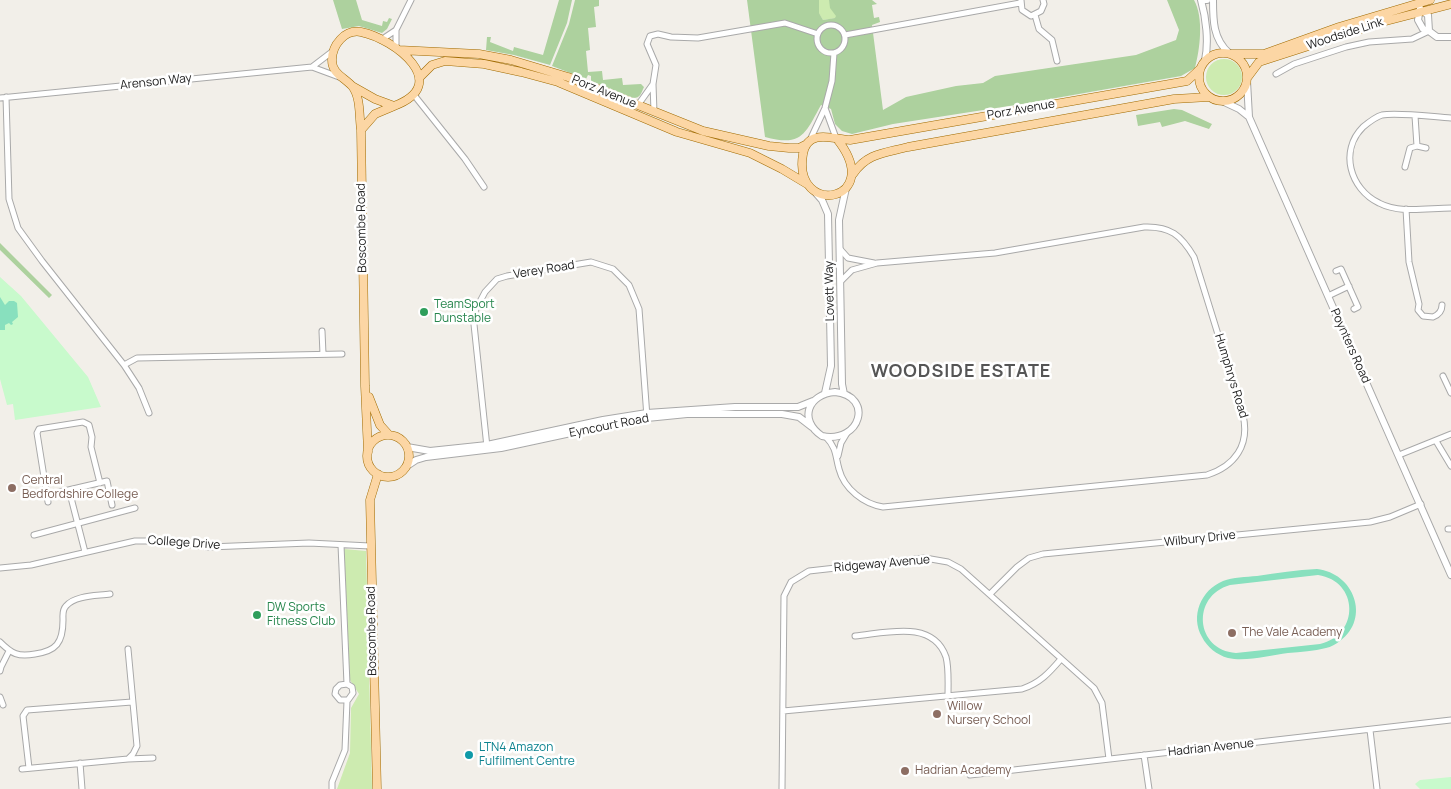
<!DOCTYPE html>
<html>
<head>
<meta charset="utf-8">
<style>
	body { margin:0 }
	canvas { display:block; background:#f2efe9 }
</style>
</head>
<body>
<canvas width="1451" height="789"></canvas>
<script>
const g = document.querySelector('canvas').getContext('2d');
g.lineJoin = 'round';
function fillPath(path, color) {
  g.fillStyle = color;
  g.fill(path, 'evenodd');
}
function trace(path, color, width, dash) {
  g.strokeStyle = color;
  g.lineWidth = width;
  g.lineCap = dash ? 'butt' : 'round';
  g.setLineDash(dash || []);
  g.stroke(path);
}
function label(font, color, halo, rows, align = 'center') {
  g.font = font + ' Manrope,sans-serif';
  g.lineWidth = 5;
  g.setLineDash([]);
  g.textBaseline = 'middle';
  g.strokeStyle = halo;
  g.fillStyle = color;
  for (const [text, x, y, turn = 0] of rows) {
    g.save();
    g.translate(x, y);
    g.rotate((+turn || 0) * Math.PI / 180);
    g.textAlign = isNaN(turn) ? turn : align;
    if (halo) g.strokeText(text, 0, 0);
    g.fillText(text, 0, 0);
    g.restore();
  }
}
fillPath(new Path2D(`
	M819 0H829L836 14V18L823 20 817 10Z
	M1206 77a18 18 0 1 1 36 0a18 18 0 1 1-36 0Z
	M344 549 366 551 372 789H337L350 753 351 708 359 694 350 680Z`), '#cdebb0');
fillPath(new Path2D(`
	M333 0H356L362 20 382 26 383 21 387 22 389 18 392 19 387 29 382 33 359 26 342 29Z
	M559 0H572L567 23 550 65 514 55 486 50 487 37H491L490 42 513 51 514 47 543 55Z
	M575 0H599V6L594 7 596 27 588 28 590 50 586 51 588 72 602 71 603 80 622 78 623 85 641 84 644 87C641 93 641 98 633 98L591 81V76L588 75 586 79 552 66 569 24Z
	M747 0H819V13L823 20 835 18 836 16 830 8 829 0H872L877 4 872 5 874 18 879 17 880 22 872 25 883 110 906 97 956 86 983 83 995 76 1136 55 1176 40 1179 30 1167 0H1194C1204 18 1200 49 1195 68L1181 76 1022 104 893 124 852 134 842 131 835 124 831 109 821 105C805 134 802 147 765 137Z
	M1174 109 1182 110 1212 124 1209 129 1185 121 1162 127 1160 122 1138 126 1136 115Z
	M0 243 52 295 49 298 0 250Z`), '#add19e');
fillPath(new Path2D(`
	M0 277 21 296 88 377 101 407 15 420 13 404 7 405 0 379Z
	M1451 777V789H1420L1415 784 1420 780Z`), '#c8facc');
fillPath(new Path2D(`
	M0 297 5 305 9 301H14L17 303 18 317 12 322 13 324 11 325 9 323 5 325V330H0Z
	M1317 569C1354 573 1371 618 1340 641 1336 644 1331 647 1326 648 1314 651 1301 652 1288 653 1270 655 1247 662 1228 658 1217 655 1207 647 1202 637 1190 616 1201 590 1223 581 1233 577 1246 577 1257 576 1277 573 1297 570 1317 569ZM1318 575C1359 581 1360 635 1320 644L1236 653C1195 650 1191 596 1230 585Z`), '#88e0be');
const minor = new Path2D(`
	M1021 0 1022 10 1031 16 1041 11 1044 4 1043 0
	M1035 15 1039 29 1052 40 1057 61
	M817 39a14 14 0 1 1 28 0a14 14 0 1 1-28 0Z
	M845 35 1020 3
	M381 40 396 30 411 0
	M396 48V30
	M312 67 333 51
	M1276 74 1294 64 1346 47 1369 42 1412 39 1429 31
	M414 95 465 159 484 187
	M6 97 9 199 18 228 42 261 124 365 139 388 149 413
	M0 98 312 67 339 77
	M638 105 653 84
	M825 108 836 138
	M654 112 653 84 656 65 647 44 650 36 658 34 671 37 698 38 785 23 818 34
	M1451 118C1434 117 1397 112 1382 115 1375 117 1369 122 1363 127 1339 151 1350 189 1379 203 1400 214 1428 208 1451 208
	M810 140 825 108 832 81 834 53
	M1417 146 1426 148
	M1405 167 1410 148 1417 146 1415 116
	M1406 209 1409 262 1419 304 1418 310 1423 316 1433 317C1438 315 1442 311 1442 305
	M840 249 848 258 874 263
	M1336 271 1341 269 1358 307 1354 309
	M1328 296 1349 286
	M322 331 323 354
	M124 365 137 358 342 354
	M1443 376 1451 393
	M826 437C837 449 835 455 839 469 844 489 864 504 883 507L1207 475C1235 466 1250 445 1243 415L1194 257C1181 235 1170 226 1144 227L995 253 877 263 852 270 841 281
	M1436 441 1451 466
	M487 447 473 315 485 292 497 279 507 276 591 262 613 269 629 285 639 309 647 417
	M1399 455 1451 434
	M838 456 841 443 847 433
	M69 490 85 552
	M47 495 107 481 112 505
	M48 502 37 433 39 429 83 422 89 425 92 437 91 447 100 483
	M1448 529H1451
	M34 535 135 508
	M341 545 347 684 352 687 353 693 348 700H340L335 694 336 689 340 685 347 684
	M0 568 31 565 135 541H160L209 547 309 543 370 546
	M990 594 1017 567 1029 558 1043 554 1370 522 1390 517 1421 504
	M855 636C886 633 933 619 946 657 949 668 948 684 948 696
	M0 642C12 654 18 657 35 654 56 651 63 643 63 620 63 615 62 610 66 606 75 595 98 596 110 594
	M0 671 1 667 9 651
	M0 697 3 705
	M783 711 1022 689C1040 683 1049 673 1061 659
	M1370 730 1377 789
	M1144 755 1149 789
	M128 759 153 758
	M80 763 82 789
	M29 768 23 716 27 710 132 702
	M22 769 128 759 133 754 137 746 128 649
	M970 775 1451 720
	M332 789V782L345 750 347 701
	M782 789 784 596 791 582 809 571 925 558 948 562 961 569 1094 688 1102 703 1109 759`);
const tertiary = new Path2D(`
	M1201 0C1206 18 1209 42 1205 60
	M1206 0H1207
	M1213 0C1213 20 1213 39 1229 53
	M1420 8 1418 20 1423 29 1429 31 1437 37H1451
	M1421 10 1428 15 1429 31
	M1247 81 1249 117 1451 575
	M1222 101 1239 109 1249 117
	M815 192 822 200 828 214 831 366 825 393
	M835 392C874 396 861 444 822 436 798 420 808 394 835 392Z
	M844 394 842 384 839 220 846 188
	M407 447 430 451 487 445 603 420 647 413 735 407H798L813 401
	M407 466 416 460 426 457 501 448 608 425 647 418 687 414H782L799 417 812 427`);
const primary = new Path2D(`
	M399 50 479 54 511 60 568 77 703 131 769 146 789 148H799L807 144
	M1199 77a24 24 0 1 1 48 0a24 24 0 1 1-48 0Z
	M1230 54H1264L1339 27 1430 0
	M419 78 432 65 445 61 484 64 521 72 558 82 677 132 750 153 782 169 807 184
	M1247 78 1259 62 1386 21 1451 4
	M352 86 375 99 394 106C453 84 395 39 361 32 345 29 332 45 332 60 332 74 344 77 352 86 361 97 359 117 361 130L365 386 368 452
	M361 130 375 114 394 106
	M837 139C887 202 792 219 803 154 807 128 834 139 850 140L1187 81 1200 69
	M853 174C867 153 885 153 908 147L1174 99 1209 97
	M369 397 380 425 389 435
	M367 456a21 21 0 1 1 42 0a21 21 0 1 1-42 0Z
	M377 789 370 500 378 474`);
trace(minor, '#a9a9a9', 7);
trace(tertiary, '#a9a9a9', 8);
trace(primary, '#a06b00', 9);
trace(minor, '#fff', 5);
trace(tertiary, '#fff', 6);
trace(primary, '#fcd6a4', 8);
for (const [x, y, r, color] of [
	[424,312,5,"#2e9e5b"],
	[12,488,5,"#8d6e63"],
	[257,615,5,"#2e9e5b"],
	[1232,633,5,"#8d6e63"],
	[937,714,5,"#8d6e63"],
	[469,755,5,"#0f9aa8"],
	[905,771,5,"#8d6e63"]
]) {
  const dot = new Path2D();
  dot.arc(x, y, r, 0, 2 * Math.PI);
  g.fillStyle = color;
  g.fill(dot);
  trace(dot, '#fff', 2);
}
label('12px', '#222', '#fff', [
	["Woodside Link",1345,34,-18],
	["Arenson Way",156,82,-6],
	["Porz Avenue",604,92,22],
	["Porz Avenue",1021,110,-10],
	["Boscombe Road",362,228,-91],
	["Verey Road",544,270,-9],
	["Lovett Way",830,291,-91],
	["Poynters Road",1350,346,66],
	["Humphrys Road",1231,376,73],
	["Eyncourt Road",609,426,-11],
	["Wilbury Drive",1200,539,-6],
	["College Drive",184,543,4],
	["Ridgeway Avenue",882,564,-5],
	["Boscombe Road",372,631,-91],
	["Hadrian Avenue",1211,748,-6]
]);
label('12px', '#27864d', '#fff', [
	["TeamSport",434,305],
	["Dunstable",434,319],
	["DW Sports",267,608],
	["Fitness Club",267,622]
], 'left');
label('12px', '#785e54', '#fff', [
	["Central",22,481],
	["Bedfordshire College",22,495],
	["The Vale Academy",1242,633],
	["Willow",947,707],
	["Nursery School",947,721],
	["Hadrian Academy",915,771]
], 'left');
label('12px', '#0d838f', '#fff', [
	["LTN4 Amazon",479,748],
	["Fulfilment Centre",479,762]
], 'left');
g.letterSpacing = '1px';
label('bold 18px', '#555', '#fff', [
	["WOODSIDE ESTATE",961,372]
]);
g.letterSpacing = '0px';
</script>
</body>
</html>
